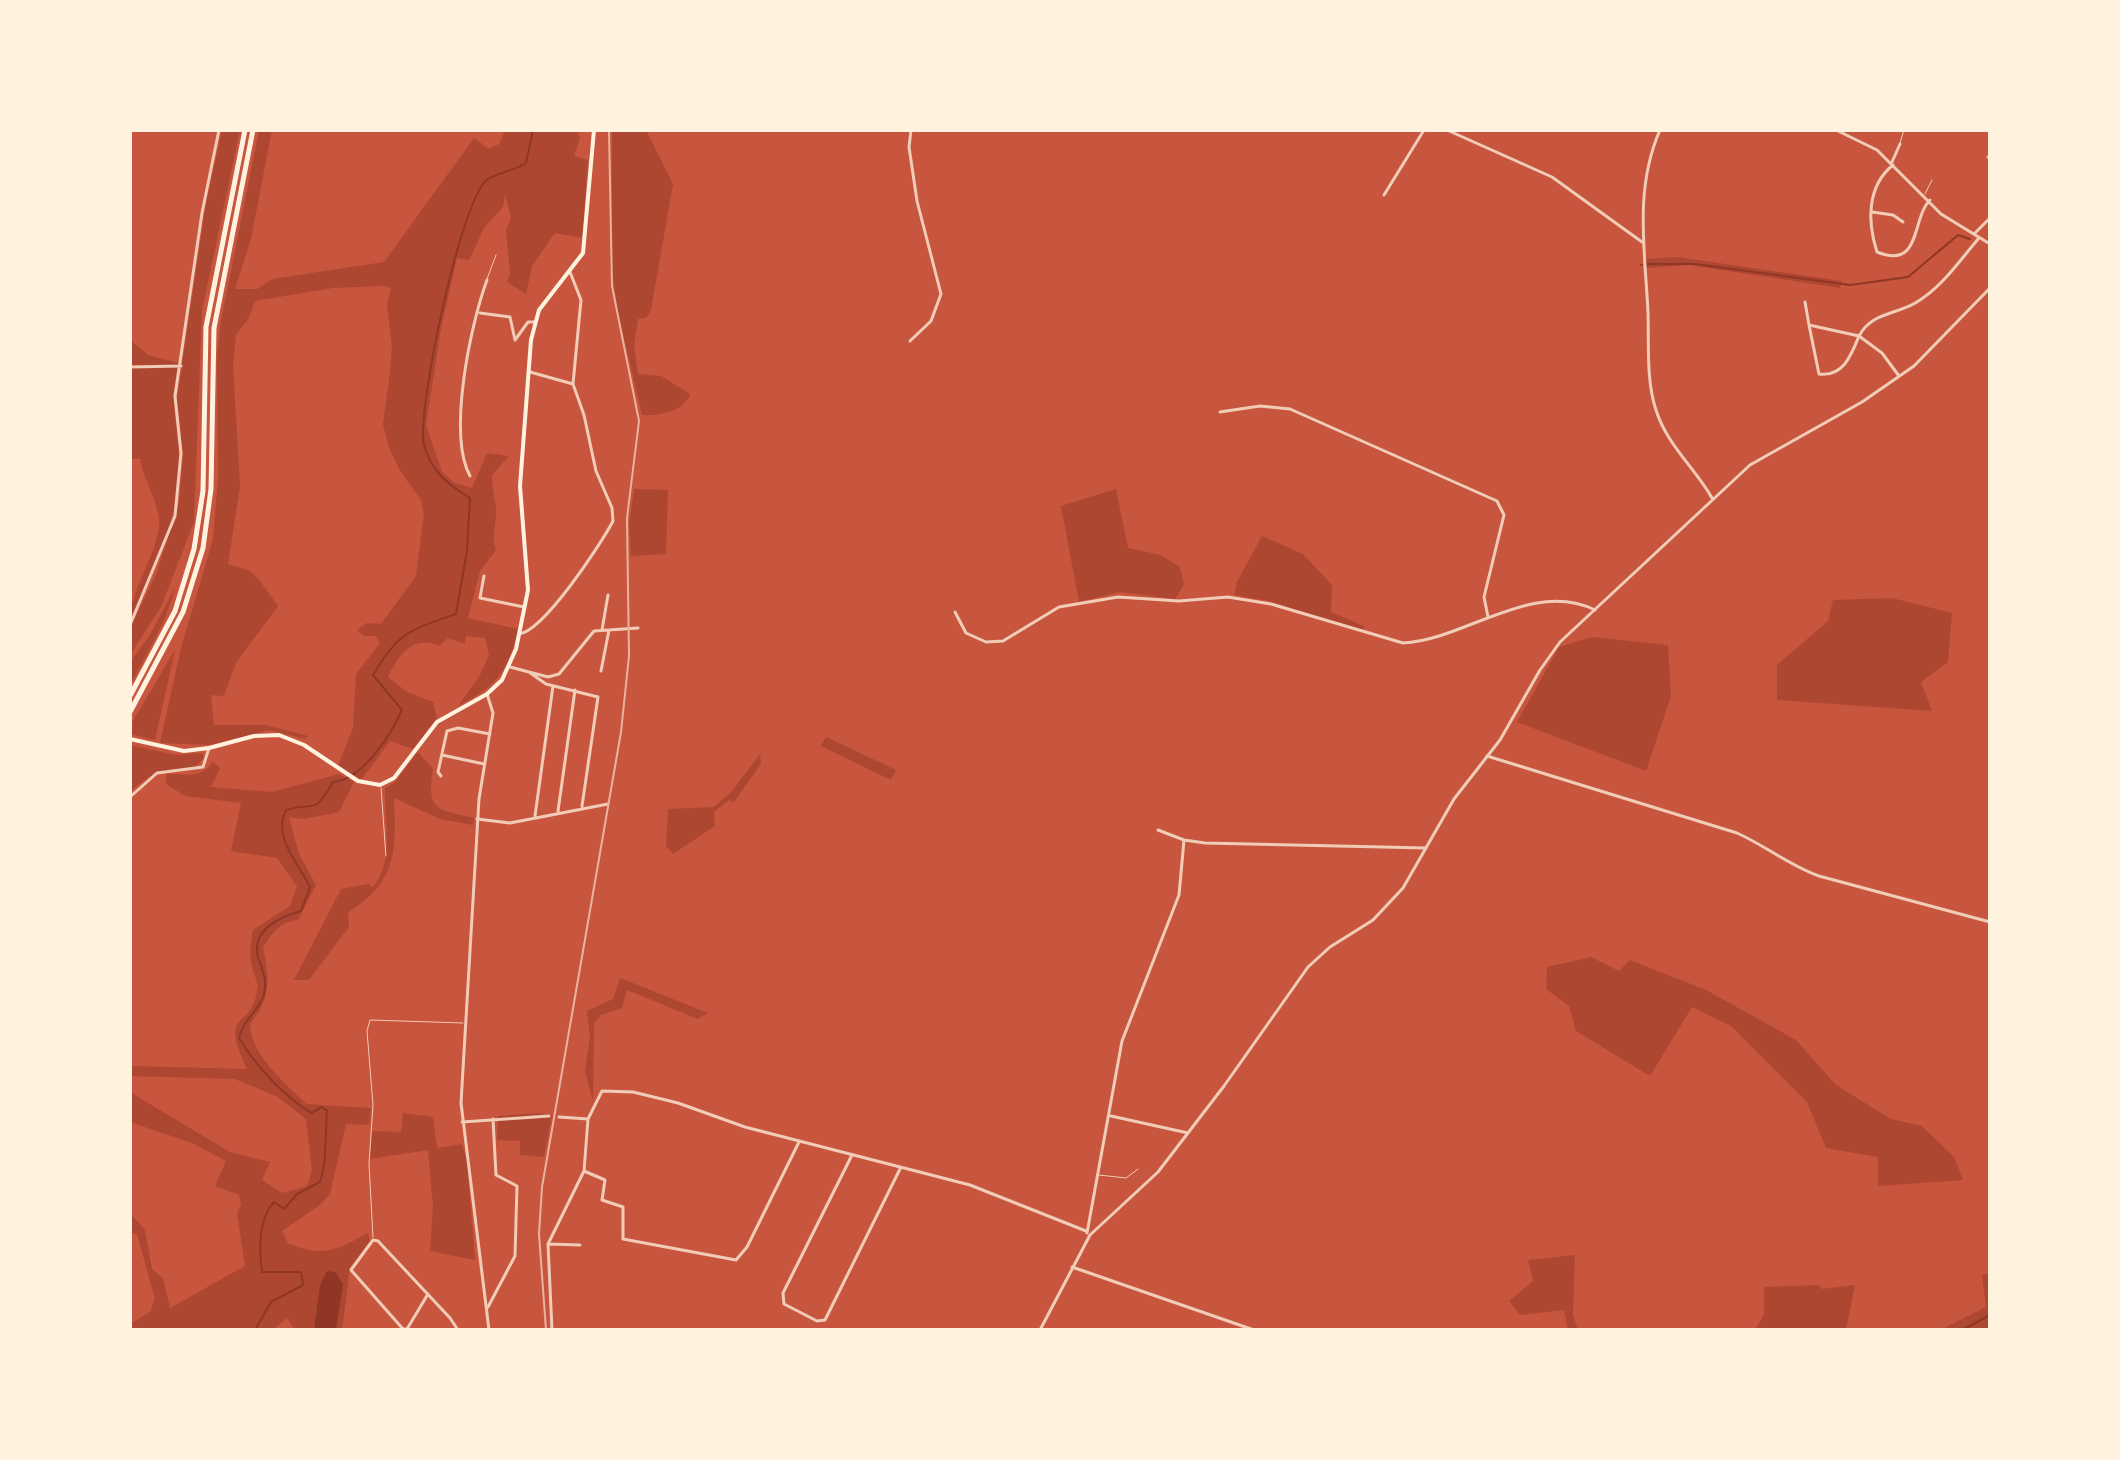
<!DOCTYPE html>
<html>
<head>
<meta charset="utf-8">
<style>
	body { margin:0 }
	#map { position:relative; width:2120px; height:1460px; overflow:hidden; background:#c8553d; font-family:Arial,sans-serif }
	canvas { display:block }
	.frame { position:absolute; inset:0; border:132px solid #fff3e0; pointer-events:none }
</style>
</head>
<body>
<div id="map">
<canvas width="2120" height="1460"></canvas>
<div class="frame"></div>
</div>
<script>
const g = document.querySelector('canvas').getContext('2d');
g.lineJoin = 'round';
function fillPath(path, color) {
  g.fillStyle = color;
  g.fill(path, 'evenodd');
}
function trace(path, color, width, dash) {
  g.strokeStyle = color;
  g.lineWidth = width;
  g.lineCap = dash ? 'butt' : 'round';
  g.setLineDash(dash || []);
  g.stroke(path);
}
fillPath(new Path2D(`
	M222 130H240L202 311 194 522 161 607 130 655V628L156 575 179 503 183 454 177 399 206 203Z
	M259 130H272L251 239 235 289H257L272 279 384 262 474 138 489 149 499 144 505 130H576L580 138 574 156 588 160 582 238 555 233 532 266 526 294 507 282 510 273 506 230 511 218 505 194 503 207 484 228 469 260 457 258 441 329 426 425 442 472 455 483 472 488 487 453 509 456 492 475C492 488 495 498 496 509 497 524 491 535 496 550L480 571 468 618 518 629C507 674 498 685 458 706L479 677 489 655 485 638 466 636 465 644 448 638 439 646C413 634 398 656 388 677L407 692 433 702 437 718 413 749 390 741 361 780 338 766 353 728 356 674 380 643 376 636H364L357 630 367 623 381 624 416 576 424 514 421 500 400 471 388 445 383 424 390 372 392 346 387 305 391 288 383 286 333 288 255 301 249 318 236 335 233 364 240 487 228 564 248 570 258 578 278 606 236 663 224 696 211 695 214 725H266L308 736 306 739 269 730 211 745 160 743 181 648 213 539 218 476 217 362 220 326Z
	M612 130H646L673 184 651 310 646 318 638 319 634 346 638 374 661 376 690 394C684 412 659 416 642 415L619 317 612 271Z
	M1677 257 1842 281 1840 288 1689 265 1646 268V259Z
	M130 340 148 355 178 363 173 395 179 458 174 509 162 551 130 622C130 589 155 560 159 526 161 505 143 480 140 459H130Z
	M634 489 668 490 666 554 631 556 629 526Z
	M1116 489 1128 548 1161 555 1180 567 1184 584 1175 599 1119 592 1079 602 1061 506Z
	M1262 536 1303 554 1332 585 1331 612 1364 626 1363 631 1269 601 1234 595 1237 582Z
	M176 586 164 621 130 686V662L150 635Z
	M1892 598 1952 613 1948 662 1921 682 1932 711 1777 700V665L1828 621 1833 600Z
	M1592 637 1668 645 1671 696 1646 771 1517 722 1559 647Z
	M175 650 155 740 130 734V726Z
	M826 737 896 770 891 780 821 746Z
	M130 745 176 755 202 753 204 758 191 770C163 768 151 773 130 792Z
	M418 752 433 769C426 811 437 809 474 818L473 825 440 819 394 798C396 850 398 882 348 912L349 927 309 980H294L341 889 368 884 373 887C395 859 384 823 385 788L394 783Z
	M760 754 761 764 734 802 729 800 714 812 715 826 673 854 666 846 668 809 714 807 732 791Z
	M213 762 220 768 211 787 272 792 339 774 354 782 339 812 304 819 289 817 299 854 316 885 298 920C280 922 273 932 263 947 270 979 271 998 250 1024 251 1056 285 1082 306 1104L371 1108 369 1125 346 1124 330 1194 320 1205 282 1231 288 1243C323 1258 337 1250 368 1233L370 1241 350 1267 342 1330H295L287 1318 273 1330H130V1324L150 1312 155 1299 137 1234 130 1233V1213L145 1230 152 1269 163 1278 170 1308 245 1266 237 1213 241 1204 239 1195 215 1186 226 1161 192 1143 130 1122V1092L230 1152 270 1162 262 1180 282 1193 307 1186 312 1170 306 1119 276 1096 235 1079 130 1076V1066L247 1069C218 1007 251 1032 257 991 259 983 254 975 252 967 249 954 251 942 253 930L290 906 297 886 277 858 231 851 241 803 185 796 166 784V774C185 774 201 779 213 762Z
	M1591 957 1619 971 1630 960 1706 990 1796 1040 1836 1085 1891 1119 1922 1126 1954 1157 1963 1180 1878 1186V1157L1826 1148 1807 1102 1731 1026 1692 1007 1650 1076 1576 1031 1569 1006 1546 989 1547 967Z
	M620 978 708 1013 698 1019 627 990 622 1008 601 1015 594 1023 593 1101 585 1071 590 1037 587 1011 613 999Z
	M403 1113 433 1117 437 1148 462 1144 467 1162 475 1260 430 1251 433 1207 428 1150 370 1159 372 1131 401 1132Z
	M538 1113 552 1115 544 1157 520 1155V1141L497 1140 498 1116Z
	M1575 1255 1573 1315 1578 1330H1568L1564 1310 1520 1315 1509 1301 1533 1281 1528 1260Z
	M1990 1273V1330H1940L1986 1307 1982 1275Z
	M1819 1285 1822 1289 1855 1285 1846 1330H1755L1764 1314V1287Z`), '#ae4732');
fillPath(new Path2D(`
	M327 1271 335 1272 343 1284 336 1330H314L320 1285Z`), '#8f3625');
trace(new Path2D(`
	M1646 264H1695L1850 285 1908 277 1958 235 1970 239
	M1641 265H1642
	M144 1330H156
	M255 1330 271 1302 303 1285 301 1272H262C259 1251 258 1219 274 1202L284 1209 297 1194 320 1182C327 1161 325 1134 327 1111L322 1107 311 1113C282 1094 257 1067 239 1038 243 1019 259 1012 264 994 268 980 262 970 258 957 251 930 280 917 301 911L310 887C298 863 272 836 286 810 318 801 313 816 333 782 362 780 391 735 402 710L373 675C398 632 410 630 456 614L467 551 470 498C448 485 431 471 424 445 416 413 461 199 487 180 498 172 514 171 526 163L533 130
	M1962 1330 1990 1315`), '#8f3625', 2);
trace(new Path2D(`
	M1900 143 1904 130
	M1925 194 1932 180
	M487 279 496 255
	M381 788 386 856
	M1099 1175 1126 1178 1138 1169
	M373 1237 369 1164 373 1105 367 1031 370 1020 463 1023`), '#f1ccb7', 1);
trace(new Path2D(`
	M1447 130 1552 177 1642 242
	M1660 130C1634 189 1645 250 1648 312 1649 344 1646 380 1656 410 1667 445 1695 468 1712 498
	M1836 130 1877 150 1941 214 1990 244
	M1988 157H1990
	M1892 162 1900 144
	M1893 165C1867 186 1867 221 1877 252 1922 270 1911 219 1930 200
	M1384 195 1424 130
	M1872 212 1893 215 1903 222
	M1974 234 1990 218
	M1805 302 1809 325 1859 336C1851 356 1843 377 1819 374L1809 325
	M480 313 510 317 515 340 528 322H535
	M910 341 931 321 941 294 917 201 909 147 911 130
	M130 367 181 366
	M530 372 573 384
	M1899 376 1882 353 1859 336C1872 312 1896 315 1917 302 1943 286 1960 260 1979 238
	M1220 412 1260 406 1290 409 1497 501 1504 515 1484 597 1488 617
	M470 476C447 434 471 323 487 280
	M484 576 480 598 524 607
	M955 612 966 633 986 642 1003 641 1059 607 1118 597 1179 601 1228 597 1271 604 1403 643C1465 640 1532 579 1595 610
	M130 625 175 516 181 453 175 396 202 213 219 130
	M602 630 608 595
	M519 634C544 631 601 544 613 521L612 508 596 471 584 415 573 384 581 300 570 272
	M510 667 548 677 559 674 594 631 638 628
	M601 671 609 630
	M529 672 546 684 598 697 582 806
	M442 755 484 764
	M1487 756 1737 833C1766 846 1790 866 1819 876L1990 922
	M441 776 438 772 447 731 458 728 490 734
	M558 811 575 690
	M535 816 553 686
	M477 819 510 823 608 804
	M1158 830 1184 840 1205 843 1426 848
	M1111 1116 1188 1133
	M588 1119 602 1091 633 1092 678 1103 745 1127 970 1185 1086 1231
	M462 1122 549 1116
	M852 1155 783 1293 784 1304 817 1321 825 1320 900 1169
	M584 1171 605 1180 602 1200 623 1207V1239L736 1260 747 1247 799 1142
	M1087 1233 1122 1041 1179 895 1184 840
	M548 1244 580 1245
	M1072 1267 1254 1330
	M428 1294 407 1329H403L351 1270 373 1240 378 1241 450 1318 458 1330
	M488 1307 515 1256 517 1186 496 1175 493 1119
	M552 1330 548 1244 584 1171 588 1119 559 1117`), '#f1ccb7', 3);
trace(new Path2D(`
	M487 694 493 713 479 799 461 1103 489 1330
	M130 797 157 773 203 767 209 748
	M1040 1330 1090 1235 1158 1172 1224 1086 1308 967 1330 947 1373 920 1403 888 1454 799 1500 740 1540 670 1560 642 1750 465 1862 402 1914 366 1990 288`), '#f1ccb7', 3);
trace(new Path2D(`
	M130 739 184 751 209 748 254 736 279 735 304 745 358 781 380 785 394 778 437 722 487 694 502 680 516 649 528 590 520 486 531 340 539 310 583 253 594 130`), '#fff3e0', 4);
trace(new Path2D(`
	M130 696 175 611 194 549 203 491 206 327 245 130
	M130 712 183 612 203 548 211 489 214 328 253 130`), '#fff3e0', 5);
trace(new Path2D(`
	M546 1330 539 1234 542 1187 621 732 629 656 627 518 639 421 612 286 609 130`), '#e9b49f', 2);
</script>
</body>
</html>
